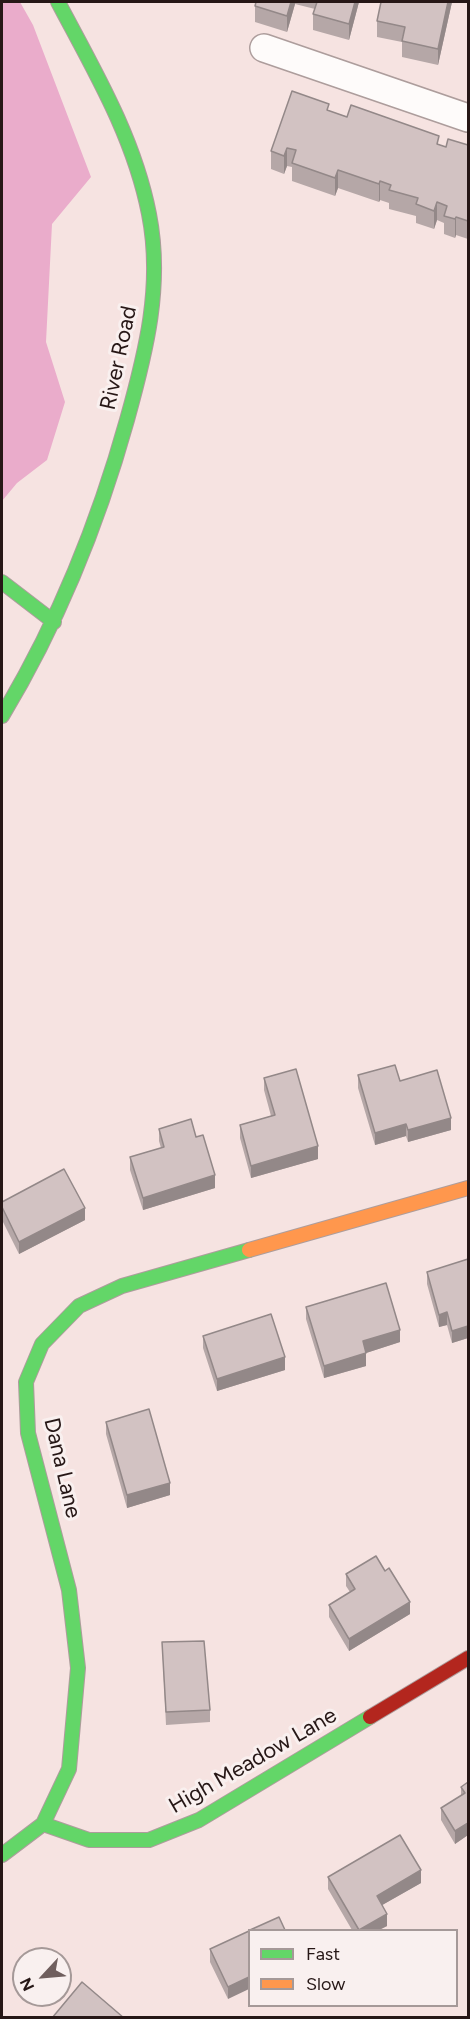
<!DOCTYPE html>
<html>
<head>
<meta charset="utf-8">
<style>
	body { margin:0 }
	#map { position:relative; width:470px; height:2019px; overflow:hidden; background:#f6e3e1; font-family:Figtree,sans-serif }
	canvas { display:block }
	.frame { position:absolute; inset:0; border:3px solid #261716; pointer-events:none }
	.legend { position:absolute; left:248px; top:1929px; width:210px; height:78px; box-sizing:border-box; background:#f9f0ef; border:2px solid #a59998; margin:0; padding:8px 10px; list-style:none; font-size:18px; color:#261716 }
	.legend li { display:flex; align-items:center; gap:12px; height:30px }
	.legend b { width:30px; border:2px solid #a59998 }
	.north { position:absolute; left:12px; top:1947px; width:60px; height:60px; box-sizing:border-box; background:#f9f0ef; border:2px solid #a59998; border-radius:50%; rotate:244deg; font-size:16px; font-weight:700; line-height:24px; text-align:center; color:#261716 }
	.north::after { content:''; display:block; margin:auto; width:21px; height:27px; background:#6f5e5d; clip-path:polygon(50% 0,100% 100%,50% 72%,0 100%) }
</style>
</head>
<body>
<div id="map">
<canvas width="470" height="2019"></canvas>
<div class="frame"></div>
<ul class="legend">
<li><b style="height:8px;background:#63d668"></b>Fast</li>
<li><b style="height:8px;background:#ff974d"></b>Slow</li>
</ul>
<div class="north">N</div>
</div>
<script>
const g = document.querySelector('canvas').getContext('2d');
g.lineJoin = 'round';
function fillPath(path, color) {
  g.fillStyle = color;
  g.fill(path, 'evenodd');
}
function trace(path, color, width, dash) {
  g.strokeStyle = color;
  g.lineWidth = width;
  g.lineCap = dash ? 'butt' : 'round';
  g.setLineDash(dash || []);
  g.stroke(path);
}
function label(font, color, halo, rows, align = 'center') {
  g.font = font + ' Figtree,sans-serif';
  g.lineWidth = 6;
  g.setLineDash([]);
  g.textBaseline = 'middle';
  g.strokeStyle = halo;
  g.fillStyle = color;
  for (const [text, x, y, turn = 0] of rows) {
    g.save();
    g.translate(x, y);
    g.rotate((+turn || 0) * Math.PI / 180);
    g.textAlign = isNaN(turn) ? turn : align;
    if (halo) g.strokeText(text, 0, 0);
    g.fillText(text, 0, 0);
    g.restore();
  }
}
fillPath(new Path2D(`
	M2 2H20L33 25 91 177 52 224 46 342 65 402 47 460 17 483 2 501Z`), '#eaaccb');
const street = new Path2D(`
	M264 48 468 118`);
const fast = new Path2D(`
	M2 582 54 622
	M2 716C58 623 98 524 127 420 146 352 163 285 149 214 134 137 94 70 58 2
	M43 1824 89 1840H149L199 1820 370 1717
	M2 1855 43 1824 69 1769 78 1668 69 1590 28 1433 26 1382 42 1344 79 1306 122 1286 249 1250`);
const slow = new Path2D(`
	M249 1250 468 1188`);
const jam = new Path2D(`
	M370 1717 468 1658`);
trace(street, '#ad9d9c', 30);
trace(fast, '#ad9d9c', 16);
trace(slow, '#ad9d9c', 16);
trace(jam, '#ad9d9c', 16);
trace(street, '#fefbfa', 27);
trace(fast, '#63d668', 14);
trace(slow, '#ff974d', 14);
trace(jam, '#b3261e', 14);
fillPath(new Path2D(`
	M256 2H359L349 40 313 30V14L315 9 295 4 287 32 255 22V6Z
	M381 2H452L438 65 402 57V42L377 37V21Z
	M329 111 446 147 468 145V239L456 235 455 238 444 234V223L437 220 434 229 416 223V216L389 209V203L380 200 379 202 338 188 335 196 292 181V167L287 166 284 174 271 169V151Z
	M358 1075 400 1081 451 1130 408 1142 406 1136 375 1145 358 1088Z
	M264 1078 318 1159 251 1178 240 1138V1125L271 1116 264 1090Z
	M159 1129 196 1137 215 1188 143 1210 130 1170V1157L161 1148 159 1141Z
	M2 1202 85 1220 19 1254 2 1220Z
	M468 1259V1338L452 1343 447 1325 439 1327 427 1284V1272Z
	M306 1307 400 1342 366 1353V1366L324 1378 306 1319Z
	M203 1336 285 1370 217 1391 203 1348Z
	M106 1422 170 1495 127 1508 106 1434Z
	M346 1574 410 1614 349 1651 329 1617V1605L350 1592 346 1586Z
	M162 1642 210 1710V1722L166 1725Z
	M468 1782V1835L455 1844 441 1820V1808L461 1796V1787Z
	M328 1877 421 1883 382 1905 387 1926 379 1930H352L328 1889Z
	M249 1931 228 1999 210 1962V1949Z`), '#b5a7a7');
fillPath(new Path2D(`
	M291 2H295V4L287 32V16Z
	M355 2H359L349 40V24Z
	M448 2H452L438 65V49Z
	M287 148V166L284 174V156Z
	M338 170V188L335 196V178Z
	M380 181V200L379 202V184Z
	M437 202V220L434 229V211Z
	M456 217V235L455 238V219Z
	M451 1118V1130L408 1142V1130Z
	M406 1124V1136L375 1145V1133Z
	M318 1146V1159L251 1178V1166Z
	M215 1175V1188L143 1210V1198Z
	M85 1208V1220L19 1254V1242Z
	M447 1312V1325L439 1327V1315Z
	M468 1326V1338L452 1343V1331Z
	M400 1330V1342L363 1354V1341Z
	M366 1353V1366L324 1378V1366Z
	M285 1357V1370L217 1391V1379Z
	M170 1483V1495L127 1508V1495Z
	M410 1602V1614L349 1651V1639Z
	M468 1823V1835L455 1844V1831Z
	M421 1870V1883L377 1908V1896Z
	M387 1914V1926L379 1930H359Z
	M249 1977V1989L228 1999V1987Z`), '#938888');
const building = new Path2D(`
	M256 2H291L287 16 255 6Z
	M317 2H355L349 24 313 14Z
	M381 2H448L438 49 402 41 405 27 377 21Z
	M292 91 329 104 327 110 347 117 351 105 439 136 437 144 446 147 448 139 468 145V221L456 217 455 219 444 216 447 206 437 202 434 211 416 204 418 198 389 190 391 185 380 181 379 184 338 170 335 178 292 163 296 150 287 148 284 156 271 151Z
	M395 1065 400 1081 437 1070 451 1118 408 1130 406 1124 375 1133 358 1075Z
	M296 1069 318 1146 251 1166 240 1125 275 1115 264 1078Z
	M191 1119 196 1137 203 1135 215 1175 143 1198 130 1157 164 1147 159 1129Z
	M64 1169 85 1208 19 1242 2 1207V1202Z
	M468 1259V1326L452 1331 447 1312 439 1315 427 1272Z
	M386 1283 400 1330 363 1341 366 1353 324 1366 306 1307Z
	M271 1314 285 1357 217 1379 203 1336Z
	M149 1409 170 1483 127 1495 106 1422Z
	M376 1556 385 1571 389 1568 410 1602 349 1639 329 1605 355 1589 346 1574Z
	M204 1641 210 1710 166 1712 162 1642Z
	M468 1782V1823L455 1831 441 1808 465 1793 461 1787Z
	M400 1835 421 1870 377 1896 387 1914 359 1930 328 1877Z
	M279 1917 285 1930H250Z
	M249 1931V1977L228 1987 210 1949Z
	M82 1982 124 2018H52Z`);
fillPath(building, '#d2c2c2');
trace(building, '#938888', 1.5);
label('22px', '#261716', '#f9f0ef', [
	["River Road",119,358,-78],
	["Dana Lane",62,1468,77],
	["High Meadow Lane",253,1761,-30]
]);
</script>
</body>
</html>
